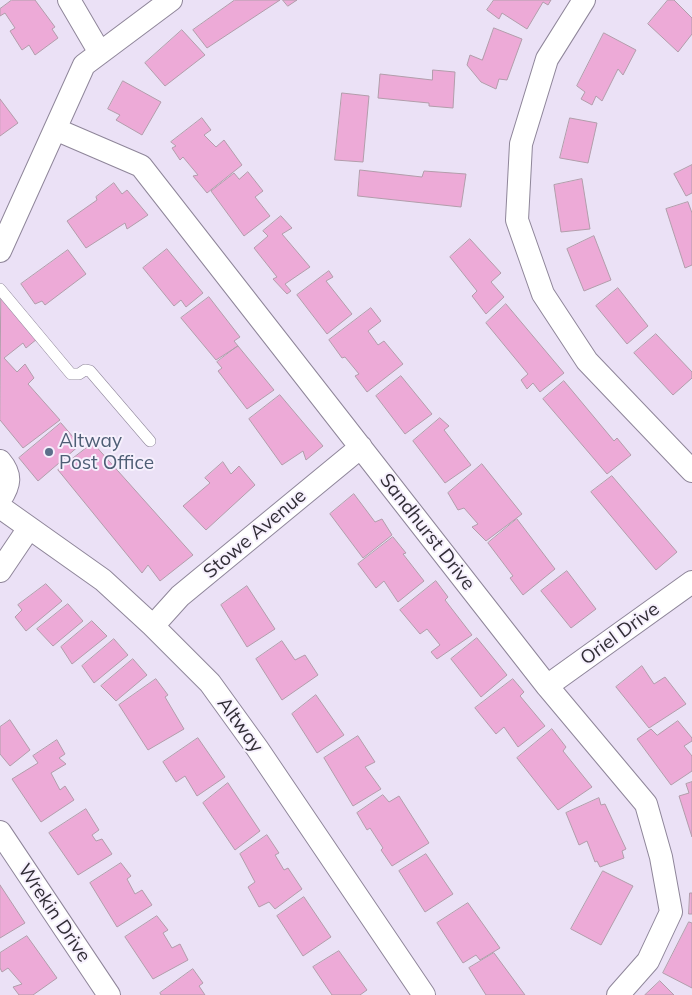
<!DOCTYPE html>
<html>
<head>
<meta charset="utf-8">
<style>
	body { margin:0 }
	canvas { display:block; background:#ebe1f6 }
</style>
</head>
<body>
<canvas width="692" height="995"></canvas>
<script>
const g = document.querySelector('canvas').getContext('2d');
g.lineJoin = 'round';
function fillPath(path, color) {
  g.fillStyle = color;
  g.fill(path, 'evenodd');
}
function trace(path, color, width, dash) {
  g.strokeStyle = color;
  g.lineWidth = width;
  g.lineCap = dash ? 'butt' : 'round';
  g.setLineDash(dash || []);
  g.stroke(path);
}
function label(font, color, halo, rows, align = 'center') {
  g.font = font + ' Mulish,sans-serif';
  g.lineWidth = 4;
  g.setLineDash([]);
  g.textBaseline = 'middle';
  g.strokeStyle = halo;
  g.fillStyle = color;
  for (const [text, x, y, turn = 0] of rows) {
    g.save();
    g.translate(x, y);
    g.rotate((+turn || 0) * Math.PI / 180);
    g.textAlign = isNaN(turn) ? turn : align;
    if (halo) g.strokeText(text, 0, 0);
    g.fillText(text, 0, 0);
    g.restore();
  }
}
const building = new Path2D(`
	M12 0H35L55 27 52 29 58 38 35 55 29 45 22 50 10 31 15 28 5 13 0 16V9Z
	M235 0H280L207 48 193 30Z
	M283 0H297L288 6Z
	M494 0H551L548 5 543 2 527 29 502 13 499 19 487 10Z
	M668 0H674L692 18V34L678 52 648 24Z
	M494 28 522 39 507 80 499 79 496 89 481 82 467 65 470 55 482 60Z
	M182 30 205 55 165 86 145 63Z
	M604 33 636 50 623 75 618 69 602 101 596 96 592 105 581 99 585 92 577 86Z
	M433 70 455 72 453 108 429 106V103L378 98 380 74 432 80Z
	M123 81 161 102 142 135 116 120 120 115 108 109Z
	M342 93 369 96 363 162 335 160Z
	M0 99 18 123 0 136Z
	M202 118 211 130 204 135 216 147 224 140 242 165 207 193 193 176 198 175 183 157 180 160 172 148 176 146 171 142Z
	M570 118 597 123 588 163 560 158Z
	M692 165V193L686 196 674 174Z
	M360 170 422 177 424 171 466 174 461 207 358 196Z
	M248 172 263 191 255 197 270 216 244 236 211 191 234 173 239 179Z
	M582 179 590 229 561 232 554 185Z
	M114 183 122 194 127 190 148 215 127 229 125 223 86 248 67 221 97 200 96 197Z
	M688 202 692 213V265L685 268 666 209Z
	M281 216 292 228 282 234 310 267 285 284 291 291 287 294 273 279 277 277 254 248 268 236 263 231Z
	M594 236 611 280 584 291 567 249Z
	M470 239 501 273 491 282 504 297 486 314 472 296 477 291 450 257Z
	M167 249 203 293 186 307 181 300 174 306 143 268Z
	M68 250 86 274 45 305 42 301 35 304 21 284Z
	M329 271 333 277 326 281 352 314 327 334 297 295Z
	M618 288 648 326 627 344 596 306Z
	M1 297 37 339 26 348 23 343 4 358 17 372 25 364 34 378 28 384 60 420 23 448 0 420Z
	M209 297 240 337 234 341 238 346 216 360 181 318Z
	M506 304 564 373 540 392 533 383 527 389 521 380 528 374 486 323Z
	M371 308 381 321 368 331 378 345 384 341 403 364 367 392 355 376 359 374 345 357 342 358 329 340Z
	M656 334 692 372V378L673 395 634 353Z
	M238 346 274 390 247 409 218 371 222 368 217 362Z
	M401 376 432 414 405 434 376 396Z
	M564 381 614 441 617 438 631 455 607 474 543 399Z
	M280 395 323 446 306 460 303 451 282 465 249 419Z
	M440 418 449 426 444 430 471 465 445 483 413 441Z
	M61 423 80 445 38 481 19 458Z
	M93 443 193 555 160 581 148 565 142 573 58 470Z
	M223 462 231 474 239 466 255 485 206 530 183 506 210 483 205 478Z
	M482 464 522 514 486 541 472 527 478 524 464 508 458 510 448 493Z
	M612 476 677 552 656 570 591 492Z
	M354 494 375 522 382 519 392 535 363 558 330 514Z
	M517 519 555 569 523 595 510 578 513 576 488 543Z
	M393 537 406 553 403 554 424 581 398 602 384 581 376 588 358 564Z
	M567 571 596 609 571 628 541 591Z
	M436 581 448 597 445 600 472 635 437 659 431 652 440 645 427 629 420 634 400 610Z
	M46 584 62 601 26 631 15 617 22 610 18 605Z
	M247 586 275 629 247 647 221 605Z
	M68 604 83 621 53 646 37 629Z
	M92 621 107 636 72 664 61 647Z
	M477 638 507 675 481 697 451 659Z
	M114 639 128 655 94 683 82 666Z
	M282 641 295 660 305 655 318 675 282 700 256 659Z
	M133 659 147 675 116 701 101 686Z
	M642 666 654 684 665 677 686 704 649 728 616 687Z
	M156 679 168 695 165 697 184 729 148 750 119 705Z
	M513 679 524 692 520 696 545 726 518 747 504 727 496 734 475 708Z
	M316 695 344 735 317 753 292 714Z
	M10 720 30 750 10 766 0 754V727Z
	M678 721 692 738V741L684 746 692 756V771L671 785 637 739 651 729 657 735Z
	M552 729 566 747 563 751 592 787 558 810 517 758Z
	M358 736 375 762 365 767 381 789 353 806 324 758Z
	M198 738 225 777 197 796 185 776 176 782 163 762Z
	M57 740 65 754 59 758 66 764 51 773 60 790 65 786 74 800 41 822 12 779 38 763 33 756Z
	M692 782V837L679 796 689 793 686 784Z
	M228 783 260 831 235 850 203 803Z
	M383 795 389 802 399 796 429 843 392 866 381 850 383 848 370 828 367 830 357 813Z
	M599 798 601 805 605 804 626 849 622 851 624 858 600 867 597 861 595 862 587 841 579 845 566 813Z
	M86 809 99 830 92 835 96 841 102 839 112 854 78 875 49 833Z
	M267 835 279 853 275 855 284 870 288 868 302 889 275 909 269 902 259 907 248 887 255 882 240 854Z
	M426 854 453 894 425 912 399 871Z
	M121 863 131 876 127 879 135 894 142 890 152 905 117 927 90 883Z
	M603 871 633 886 601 945 571 929Z
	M0 885 25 923 0 938Z
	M690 893H692V914H689Z
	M304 897 331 937 303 956 277 916Z
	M468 903 500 948 480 960 476 955 463 963 437 923Z
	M157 916 168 930 163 933 172 948 180 944 188 960 153 979 125 937Z
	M689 922 692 923V988L663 973Z
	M27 936 57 978 33 995H19L13 987 22 984 8 968 2 972 0 968V953Z
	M339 951 367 990 360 995H332L313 967Z
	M494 953 525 995H486L469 968Z
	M193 969 203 983 199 986 205 995H161L160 993Z
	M660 981 674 995H645Z`);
fillPath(building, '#edaad7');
trace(building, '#b29dab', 1);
const lane = new Path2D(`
	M0 289 71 374H79L85 370 90 371 150 441`);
const street = new Path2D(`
	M69 0 100 53
	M584 0 547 59 521 144 517 220 543 294 587 361 692 471
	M55 129 141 166 547 686 646 804 661 857 671 912 648 961 618 995
	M0 251 84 65 171 0
	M0 461C12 475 10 485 0 500
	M0 507 103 580 153 626 210 683 257 748 424 995
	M0 571 29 528
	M153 626 180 596 361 447
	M547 686 692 582
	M0 832 109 995`);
trace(lane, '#8f869a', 12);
trace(street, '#8f869a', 24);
trace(lane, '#fff', 11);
trace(street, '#fff', 22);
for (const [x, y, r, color] of [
	[49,452,5,"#5c6f8a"]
]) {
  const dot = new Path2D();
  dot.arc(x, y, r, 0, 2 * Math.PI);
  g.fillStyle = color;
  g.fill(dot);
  trace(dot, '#f6f0fd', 2);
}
label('19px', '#4e5e75', '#f6f0fd', [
	["Altway",59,441],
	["Post Office",59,463]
], 'left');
label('19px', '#312d36', '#f6f0fd', [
	["Sandhurst Drive",427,532,52],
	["Stowe Avenue",255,534,-40],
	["Oriel Drive",620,634,-36],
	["Altway",240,725,54],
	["Wrekin Drive",54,913,56]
]);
</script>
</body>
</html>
